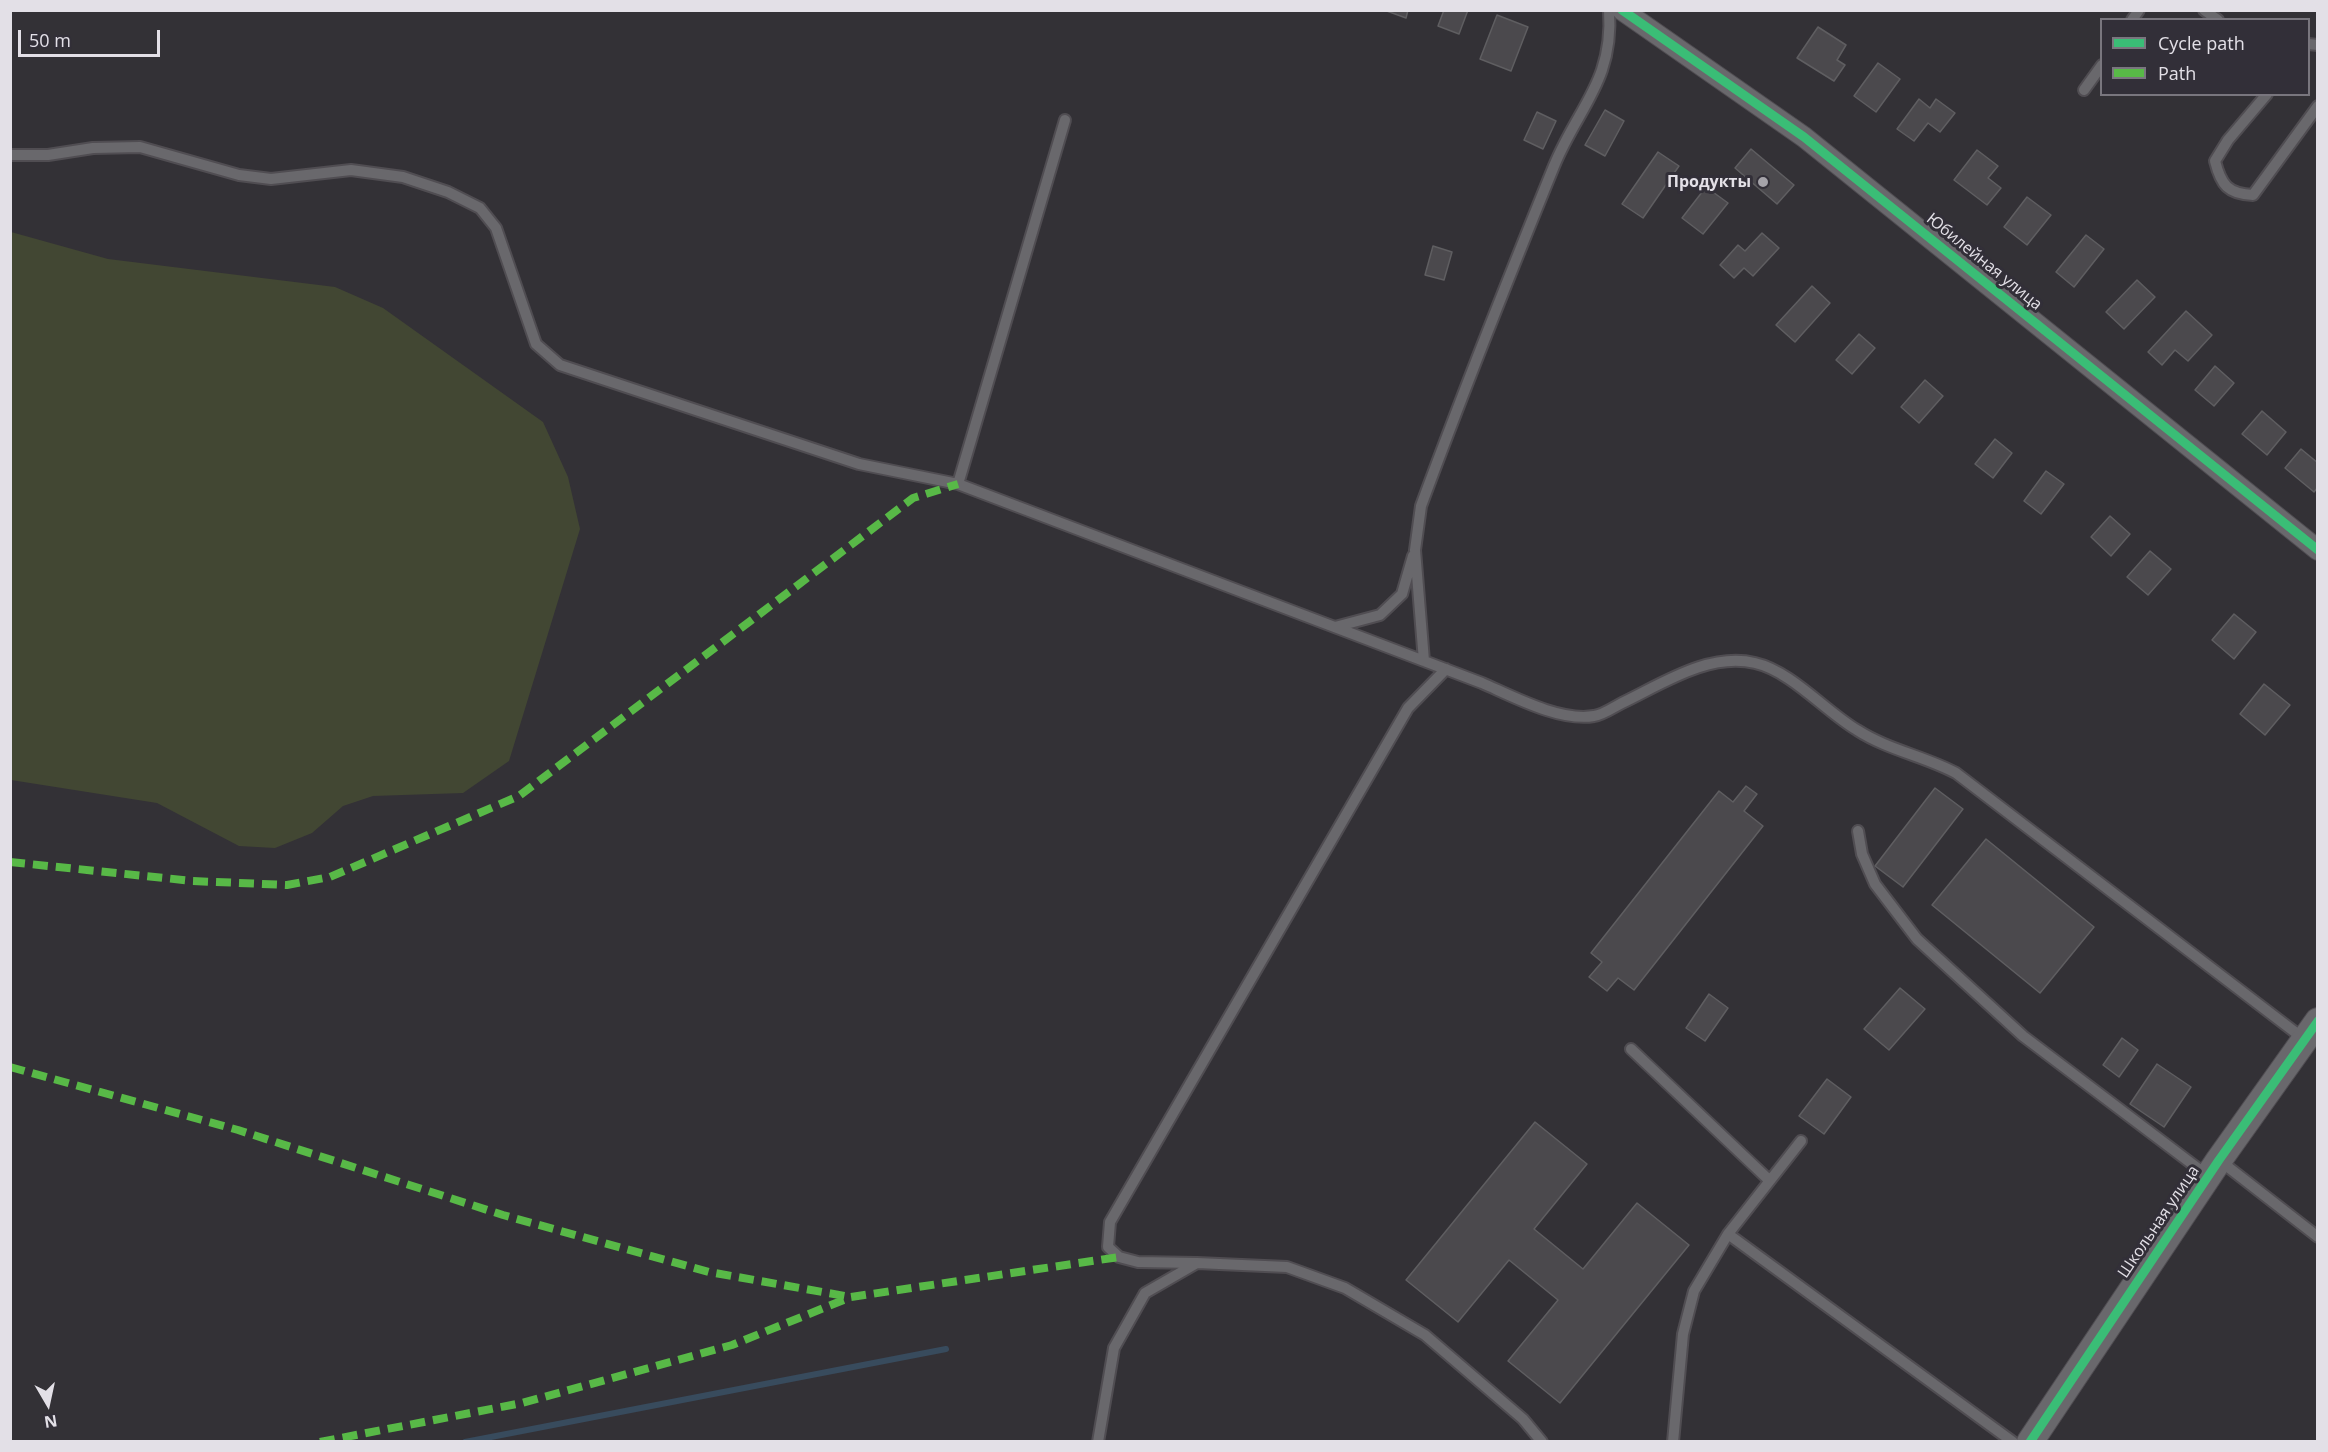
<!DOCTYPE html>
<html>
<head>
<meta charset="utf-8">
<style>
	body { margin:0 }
	#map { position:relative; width:2328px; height:1452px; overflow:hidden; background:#333136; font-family:"Open Sans",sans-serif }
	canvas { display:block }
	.frame { position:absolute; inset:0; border:12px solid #e3e0e7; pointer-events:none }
	.legend { position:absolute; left:2100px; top:18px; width:210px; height:78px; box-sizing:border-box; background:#322f38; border:2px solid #79767e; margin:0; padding:8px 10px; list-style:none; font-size:18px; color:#e3e0e7 }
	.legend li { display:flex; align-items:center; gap:12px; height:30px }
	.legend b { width:30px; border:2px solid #79767e }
	.north { position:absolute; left:18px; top:1374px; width:60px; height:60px; -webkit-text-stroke:4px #322f38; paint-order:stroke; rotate:171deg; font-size:16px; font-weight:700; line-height:24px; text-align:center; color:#e3e0e7 }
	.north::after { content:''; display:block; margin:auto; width:21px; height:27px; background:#e3e0e7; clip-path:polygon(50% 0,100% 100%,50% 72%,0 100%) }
	.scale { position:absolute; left:18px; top:30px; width:142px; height:27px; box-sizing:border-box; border:3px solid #e3e0e7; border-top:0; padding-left:8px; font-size:18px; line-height:21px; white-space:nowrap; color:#e3e0e7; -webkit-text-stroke:4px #322f38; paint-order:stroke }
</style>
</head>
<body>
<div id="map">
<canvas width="2328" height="1452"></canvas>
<div class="frame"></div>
<ul class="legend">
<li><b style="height:8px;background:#3abd76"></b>Cycle path</li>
<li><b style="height:8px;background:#58b947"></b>Path</li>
</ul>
<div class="north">N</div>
<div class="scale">50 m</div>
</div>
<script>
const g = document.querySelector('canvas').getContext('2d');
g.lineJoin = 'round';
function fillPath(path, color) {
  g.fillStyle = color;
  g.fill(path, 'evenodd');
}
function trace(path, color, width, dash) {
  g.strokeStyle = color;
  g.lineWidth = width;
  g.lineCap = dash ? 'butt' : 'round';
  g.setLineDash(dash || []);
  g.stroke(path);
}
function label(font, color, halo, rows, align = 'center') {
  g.font = font + ' "Open Sans",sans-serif';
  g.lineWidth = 6;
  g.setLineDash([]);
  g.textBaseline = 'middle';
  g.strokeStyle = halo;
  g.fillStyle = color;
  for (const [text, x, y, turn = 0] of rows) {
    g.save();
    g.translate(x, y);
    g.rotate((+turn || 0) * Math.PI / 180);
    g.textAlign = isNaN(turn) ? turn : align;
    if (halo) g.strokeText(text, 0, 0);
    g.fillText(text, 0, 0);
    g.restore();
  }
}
fillPath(new Path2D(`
	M11 232 108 259 335 287 383 308 543 422 568 477 580 529 509 761 463 793 373 796 343 806 312 833 275 848 239 846 157 803 11 780Z`), '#424733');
trace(new Path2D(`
	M465 1442 946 1349`), '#384b5d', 6);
const building = new Path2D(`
	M1384 10H1408L1406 18Z
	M1444 10H1468L1459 34 1438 26Z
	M1497 15 1528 27 1511 71 1480 59Z
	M1818 27 1846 45 1837 60 1845 65 1834 81 1797 58Z
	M1878 63 1900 79 1876 112 1854 96Z
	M1919 99 1930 108 1936 99 1955 113 1940 132 1928 123 1914 141 1897 129Z
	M1605 110 1624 121 1605 156 1585 145Z
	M1537 112 1556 121 1543 149 1524 140Z
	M1751 149 1794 185 1777 204 1735 168Z
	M1977 150 1998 166 1988 178 2001 188 1987 205 1954 180Z
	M1658 152 1679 166 1643 218 1622 204Z
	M1706 187 1728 203 1703 234 1682 218Z
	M2027 197 2051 215 2027 245 2004 227Z
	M1762 233 1779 248 1753 276 1744 268 1734 278 1720 265 1738 245 1745 251Z
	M2086 235 2104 249 2074 287 2056 272Z
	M1433 246 1452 252 1444 280 1425 275Z
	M2137 280 2155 297 2124 329 2106 312Z
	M1812 286 1830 303 1795 342 1776 325Z
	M2186 311 2212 335 2188 361 2175 350 2162 365 2148 352Z
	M1859 334 1875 348 1852 374 1836 360Z
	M2215 366 2234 383 2214 406 2195 390Z
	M1925 380 1943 396 1919 423 1901 407Z
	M2262 411 2286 432 2267 455 2242 434Z
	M1995 439 2012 453 1993 478 1975 464Z
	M2301 449 2318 463V487L2314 492 2285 468Z
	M2046 471 2064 484 2041 514 2024 501Z
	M2110 516 2130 534 2111 556 2091 537Z
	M2150 551 2171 569 2148 595 2127 577Z
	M2234 614 2256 632 2234 659 2212 640Z
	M2264 684 2290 705 2265 735 2240 714Z
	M1746 786 1757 794 1744 811 1763 826 1634 990 1618 978 1607 991 1589 977 1602 962 1591 953 1719 791 1733 802Z
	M1935 788 1963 809 1903 887 1875 866Z
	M1986 839 2094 927 2040 993 1932 905Z
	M1900 988 1925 1009 1889 1050 1864 1029Z
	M1709 994 1728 1008 1705 1041 1686 1028Z
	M2122 1038 2138 1050 2119 1077 2103 1065Z
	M2157 1064 2191 1087 2164 1127 2130 1104Z
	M1827 1079 1851 1097 1824 1134 1799 1116Z
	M1535 1122 1587 1164 1534 1229 1583 1269 1637 1203 1689 1245 1560 1403 1508 1361 1558 1300 1509 1260 1458 1322 1406 1280Z`);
fillPath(building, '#4b494d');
trace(building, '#5f5e61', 1.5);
const service = new Path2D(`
	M2204 10 2218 20
	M2132 20 2139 10
	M2308 44 2318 45
	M2084 90 2102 65
	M2267 94 2228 140 2215 161C2221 185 2228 194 2253 195L2318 106
	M10 155H48L93 148 140 147 239 175 271 179 351 170 403 177 448 192 480 208 496 228 536 344 560 365 859 464 958 484 1482 683C1512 696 1560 722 1594 716 1603 715 1614 707 1622 703 1662 684 1709 652 1755 663 1791 671 1825 711 1857 730 1888 750 1924 756 1956 773L2304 1039
	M958 484 1065 120
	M1335 627 1380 615 1402 594 1413 556
	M1424 661 1415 550 1421 506C1463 392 1508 279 1554 166 1578 107 1614 81 1609 10
	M1858 831 1862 854 1875 884 1917 939 2023 1036 2208 1176
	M1631 1049 1769 1180
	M2219 1160 2318 1237
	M1728 1234 2013 1442
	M1197 1263 1138 1262 1119 1257 1108 1247 1110 1222 1408 708 1446 669
	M1098 1442 1114 1348 1145 1293 1197 1263 1287 1267 1345 1288 1425 1335 1523 1419 1542 1442
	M1673 1442 1683 1334 1694 1291 1728 1234 1801 1141`);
const minor = new Path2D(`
	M1622 10 1804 137 2318 550`);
const tertiary = new Path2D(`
	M2030 1442 2219 1160 2318 1021`);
trace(service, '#504d52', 14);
trace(minor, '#504d52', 22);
trace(tertiary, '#504d52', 28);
trace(service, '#69686c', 10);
trace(minor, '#69686c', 20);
trace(tertiary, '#69686c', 26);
trace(new Path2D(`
	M10 862 193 881 287 885 330 877 519 796 913 498 958 484
	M10 1067 238 1130 503 1215 709 1272 851 1297
	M320 1442 522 1403 732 1345 851 1297 1119 1257`), '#58b947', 8, [15, 8]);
trace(new Path2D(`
	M1622 10 1804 137 2318 550
	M2030 1442 2219 1160 2318 1021`), '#3abd76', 9);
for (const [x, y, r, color] of [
	[1763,182,6,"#a5a3a9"]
]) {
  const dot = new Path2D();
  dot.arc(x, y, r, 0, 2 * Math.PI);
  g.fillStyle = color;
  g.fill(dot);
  trace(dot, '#322f38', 2);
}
label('bold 16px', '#e3e0e7', '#322f38', [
	["Продукты",1751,182]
], 'right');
label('16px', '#e3e0e7', '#322f38', [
	["Юбилейная улица",1984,262,39],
	["Школьная улица",2159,1222,-56]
]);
</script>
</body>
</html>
